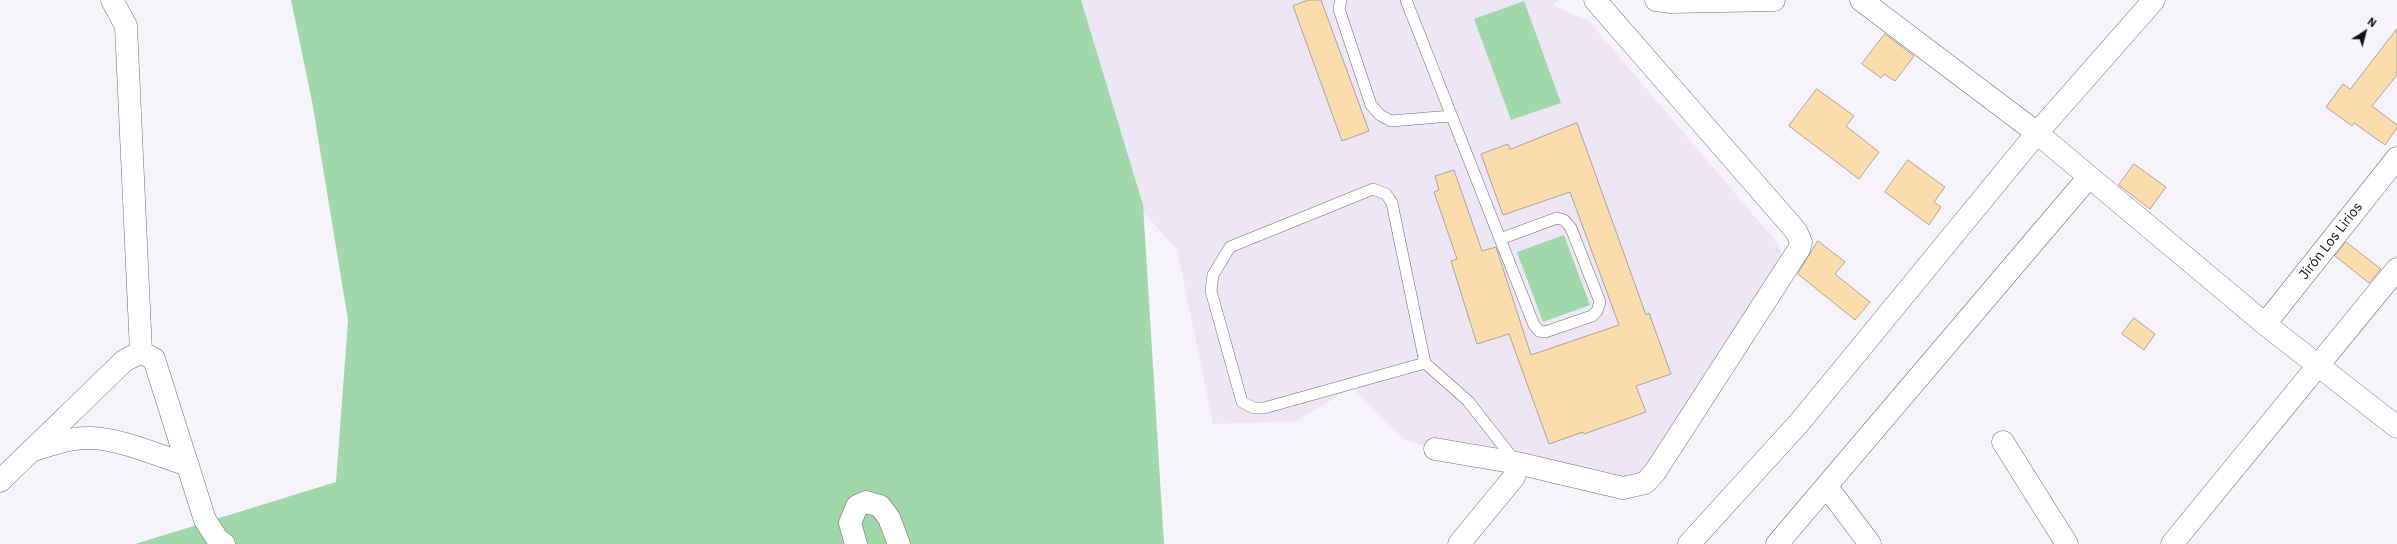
<!DOCTYPE html>
<html>
<head>
<meta charset="utf-8">
<style>
	body { margin:0 }
	#map { position:relative; width:2397px; height:544px; overflow:hidden; background:#f7f3fb; font-family:"IBM Plex Sans",sans-serif }
	canvas { display:block }
	.north { position:absolute; left:2345px; top:12px; width:40px; height:40px; -webkit-text-stroke:3px #fff; paint-order:stroke; rotate:36deg; font-size:11px; font-weight:700; line-height:16px; text-align:center; color:#121013 }
	.north::after { content:''; display:block; margin:auto; width:14px; height:18px; background:#121013; clip-path:polygon(50% 0,100% 100%,50% 72%,0 100%) }
</style>
</head>
<body>
<div id="map">
<canvas width="2397" height="544"></canvas>
<div class="north">N</div>
</div>
<script>
const g = document.querySelector('canvas').getContext('2d');
g.lineJoin = 'round';
function fillPath(path, color) {
  g.fillStyle = color;
  g.fill(path, 'evenodd');
}
function trace(path, color, width, dash) {
  g.strokeStyle = color;
  g.lineWidth = width;
  g.lineCap = dash ? 'butt' : 'round';
  g.setLineDash(dash || []);
  g.stroke(path);
}
function label(font, color, halo, rows, align = 'center') {
  g.font = font + ' "IBM Plex Sans",sans-serif';
  g.lineWidth = 4;
  g.setLineDash([]);
  g.textBaseline = 'middle';
  g.strokeStyle = halo;
  g.fillStyle = color;
  for (const [text, x, y, turn = 0] of rows) {
    g.save();
    g.translate(x, y);
    g.rotate((+turn || 0) * Math.PI / 180);
    g.textAlign = isNaN(turn) ? turn : align;
    if (halo) g.strokeText(text, 0, 0);
    g.fillText(text, 0, 0);
    g.restore();
  }
}
fillPath(new Path2D(`
	M419 0H1558L1553 6 1588 20 1779 245 1785 273 1637 486 1611 498 1405 440 1352 388 1296 421 1213 424 1177 249 1010 68Z`), '#ede6f4');
fillPath(new Path2D(`
	M291 0H1081L1143 205 1164 544H135L336 482 348 320 312 101Z
	M1524 1 1561 103 1511 120 1474 19Z
	M1564 235 1590 305 1543 322 1517 252Z`), '#a1d8ab');
const building = new Path2D(`
	M1309 0H1321L1369 131 1342 141 1293 6Z
	M2397 29V75L2372 106 2397 125V128L2385 145 2354 123 2352 126 2326 107 2343 84 2350 89Z
	M1885 34 1914 56 1895 81 1884 74 1881 78 1862 64Z
	M1817 89 1854 116 1846 126 1879 152 1859 179 1789 126Z
	M1577 123 1646 315 1649 313 1671 374 1636 386 1646 412 1584 434 1583 432 1549 444 1509 334 1477 344 1451 261 1457 259 1434 192 1439 190 1435 176 1454 170 1482 251 1496 247 1531 355 1619 325 1570 192 1503 215 1481 154 1508 144 1510 149Z
	M1908 160 1945 187 1934 202 1941 207 1929 225 1885 192Z
	M2134 164 2166 187 2150 209 2119 185Z
	M1818 241 1845 262 1835 274 1870 302 1855 320 1798 274Z
	M2346 242 2381 269 2369 283 2335 256Z
	M2134 318 2155 334 2144 350 2122 334Z`);
fillPath(building, '#fbdcac');
trace(building, '#a8a39c', 1);
const service = new Path2D(`
	M1341 0 1339 9 1371 105 1380 115 1391 121 1451 116
	M1406 0 1534 325 1539 331 1545 332 1592 316 1597 311 1600 302 1571 228 1564 220 1557 218 1500 239
	M1425 363 1264 408H1254L1242 402 1211 291 1213 275 1230 247 1373 189 1386 194 1392 203 1425 363 1468 401 1515 461`);
const minor = new Path2D(`
	M112 0 126 26 141 352
	M1656 0 1671 2 1774 0
	M1861 0 2037 133 2265 324 2397 427
	M2265 324 2397 158
	M2003 442 2067 544
	M1435 449 1517 463 1623 488 1645 483 1655 472 1799 249 1801 242 1796 231 1595 0
	M34 450C51 444 72 437 91 438 122 439 159 456 188 465
	M0 481 124 361 141 352 154 359 205 520 218 540 224 544
	M1827 487 1870 544
	M856 544 850 523 857 506 866 502 880 506 889 518 899 544
	M1459 544 1514 477 1517 463
	M1689 544 1799 423 2037 133 2154 0
	M1777 544 2088 178
	M2172 544 2397 269`);
trace(service, '#6e6b72', 12);
trace(minor, '#6e6b72', 23);
trace(service, '#fff', 11);
trace(minor, '#fff', 22);
label('14px', '#121013', '#fff', [
	["Jirón Los Lirios",2331,241,-52]
]);
</script>
</body>
</html>
